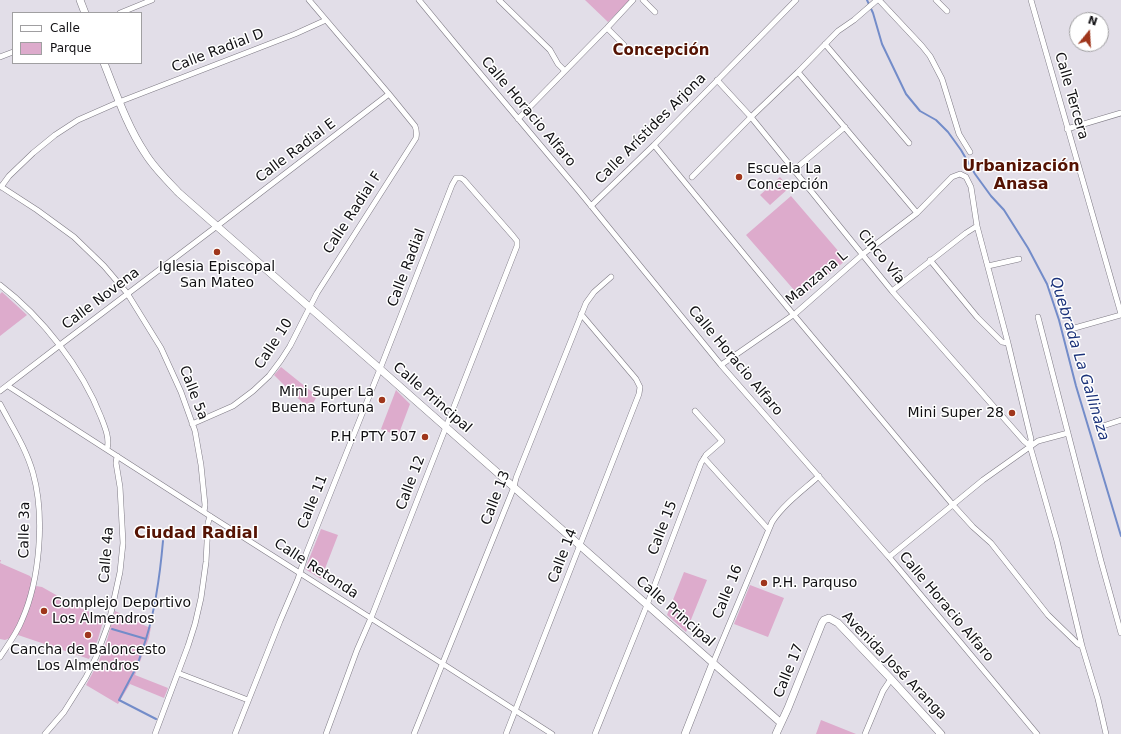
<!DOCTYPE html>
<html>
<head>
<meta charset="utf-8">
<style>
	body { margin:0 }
	#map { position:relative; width:1121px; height:734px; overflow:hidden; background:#e2dee8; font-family:"DejaVu Sans",sans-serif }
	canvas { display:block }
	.legend { position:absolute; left:12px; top:12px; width:130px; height:52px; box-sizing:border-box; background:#fff; border:1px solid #a09fa1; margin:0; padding:5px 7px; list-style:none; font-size:12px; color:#111013 }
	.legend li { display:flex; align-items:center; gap:8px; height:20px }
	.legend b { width:20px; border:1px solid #a09fa1 }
	.north { position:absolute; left:1069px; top:12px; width:40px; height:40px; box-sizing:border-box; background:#fff; border:1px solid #a09fa1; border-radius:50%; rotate:18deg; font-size:11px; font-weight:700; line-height:16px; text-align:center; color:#111013 }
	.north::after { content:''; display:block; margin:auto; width:14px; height:18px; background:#9f361c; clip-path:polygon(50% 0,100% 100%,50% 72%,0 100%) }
</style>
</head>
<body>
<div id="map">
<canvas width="1121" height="734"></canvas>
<ul class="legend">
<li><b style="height:5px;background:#fff"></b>Calle</li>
<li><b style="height:11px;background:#ddabcc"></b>Parque</li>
</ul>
<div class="north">N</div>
</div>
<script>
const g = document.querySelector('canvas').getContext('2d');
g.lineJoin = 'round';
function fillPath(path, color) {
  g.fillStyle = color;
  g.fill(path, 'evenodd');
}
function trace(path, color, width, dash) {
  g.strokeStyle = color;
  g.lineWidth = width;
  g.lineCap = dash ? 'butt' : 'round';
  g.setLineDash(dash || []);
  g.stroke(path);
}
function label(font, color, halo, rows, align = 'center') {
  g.font = font + ' "DejaVu Sans",sans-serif';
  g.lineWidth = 3;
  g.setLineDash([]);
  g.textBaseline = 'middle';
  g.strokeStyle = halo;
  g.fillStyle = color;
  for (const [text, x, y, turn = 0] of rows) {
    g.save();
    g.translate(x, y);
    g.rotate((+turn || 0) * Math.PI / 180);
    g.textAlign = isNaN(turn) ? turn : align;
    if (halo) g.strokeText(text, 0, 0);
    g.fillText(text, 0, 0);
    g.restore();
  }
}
fillPath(new Path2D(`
	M585 0H630L608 22Z
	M780 177 789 188 770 205 760 195Z
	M791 196 846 260 801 298 746 235Z
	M2 292 27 315 0 336V294Z
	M281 367 317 396 310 409 291 392 274 375Z
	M396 390 410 404 398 436 381 429Z
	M321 529 338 535 321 579 305 569Z
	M0 560H1L0 563 30 576 36 586 42 587 72 604 104 618 98 639 89 659 18 635 5 640 0 639Z
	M684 572 707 580 686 632 667 615Z
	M750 585 784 598 768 637 734 624Z
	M115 611 148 627H151L149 638 135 675 168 688 164 698 130 684 118 704 86 685 98 663 107 640Z
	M821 720 856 734H816Z`), '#ddabcc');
trace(new Path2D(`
	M867 0 873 13 882 44 906 94 920 111 936 120 948 132 961 150 975 174 991 196 1004 210 1028 248 1047 284 1059 320 1076 386 1121 536
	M112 629 146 639 137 666 119 700 156 719
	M146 639C156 607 160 575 163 541`), '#738cc9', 2);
const street = new Path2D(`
	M419 0 457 46 579 191 721 365 889 557 1037 734
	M499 0 550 50 558 64 565 71
	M643 0 655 12
	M879 0 922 46 930 56 942 79 959 134 970 152
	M936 0 947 11
	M1031 0 1121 314
	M120 13 152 0
	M607 28 624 45
	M825 44 909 143
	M0 57 13 52
	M798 72 917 213
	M717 80 751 117 892 291 1024 441 1030 446
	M518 119 607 28 633 0
	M1067 129 1121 113
	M654 145 793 314 953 505 973 527 991 543 1048 615 1078 644 1082 646
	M794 170 845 127
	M692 177 751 117 798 72 838 31 854 20 877 0
	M0 186 37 210 74 237 104 266 127 293 161 348 181 392 195 431 201 465 205 505 204 512
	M1 187 9 176 33 153 55 135 78 120 119 102 295 34 326 20
	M591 206 654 145 796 0
	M930 260 977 317 1002 342 1008 343
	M988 266 1019 259
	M0 285C42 317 82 368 101 417 105 427 110 439 107 449
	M892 291 966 233 977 226
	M1038 317 1101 561 1121 633
	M1071 329 1121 315
	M721 365 796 313 863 254 917 213 952 177 960 174 966 177 971 187 977 226 1008 343 1031 439 1030 446 1057 541 1082 646 1098 699 1106 734
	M8 386 210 516 443 664 552 734
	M0 391 60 345 217 226 389 94
	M0 404C12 427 26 448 33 473 45 516 40 579 22 620 17 633 8 645 0 657
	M192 424 233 406 253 391 269 376 281 360 290 346 317 293 416 138C417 133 417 131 415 126L389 94 309 0
	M1100 427 1121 420
	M704 458 768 529
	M889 557 983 480 1038 441 1068 433
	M713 663 772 522C784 504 802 491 819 476
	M178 673 248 700
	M45 734 64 712 86 677 96 657 109 622 120 572 123 543 120 487 116 463 117 456
	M155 734 188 646 195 624 201 598 206 562 208 523 210 516
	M235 734 280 621 298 579 306 554 380 369 452 185 456 178H461L464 180 513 236 517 241V246L371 618 357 650 326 734
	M414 734 514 487 516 478 586 303 594 292 611 277
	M506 734 639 394 640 387 636 379 581 314
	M595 734 647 605 701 463 706 455 722 441 695 411
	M865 734 883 691 891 679`);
const secondary = new Path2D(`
	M80 0 85 13
	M104 63C116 93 127 126 145 153 154 168 167 180 179 193L380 369 781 723
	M685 734 713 663
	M776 734 788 708 822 623 824 620 829 618 838 623 891 679 941 734`);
trace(street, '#7e7a84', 6);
trace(secondary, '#7e7a84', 8);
trace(street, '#fff', 5);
trace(secondary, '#fff', 7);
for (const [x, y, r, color] of [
	[739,177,4,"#9f361c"],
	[217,252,4,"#9f361c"],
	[382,400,4,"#9f361c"],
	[1012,413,4,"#9f361c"],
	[425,437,4,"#9f361c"],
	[764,583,4,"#9f361c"],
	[44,611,4,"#9f361c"],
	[88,635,4,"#9f361c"]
]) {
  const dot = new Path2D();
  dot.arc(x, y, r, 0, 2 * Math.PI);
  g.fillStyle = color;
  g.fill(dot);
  trace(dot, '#fff', 1.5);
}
label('14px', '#111013', '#fff', [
	["Calle Radial D",218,51,-21],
	["Calle Tercera",1071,96,74],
	["Calle Horacio Alfaro",528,112,50],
	["Calle Arístides Arjona",651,129,-45],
	["Calle Radial E",296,151,-37],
	["Calle Radial F",353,213,-57],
	["Cinco Vía",881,257,51],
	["Calle Radial",407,268,-69],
	["Manzana L",817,278,-40],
	["Calle Novena",101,299,-37],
	["Calle 10",274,344,-57],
	["Calle Horacio Alfaro",735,361,50],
	["Calle 5a",193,393,69],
	["Calle Principal",432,398,41],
	["Calle 12",411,483,-69],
	["Calle 13",496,498,-69],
	["Calle 11",313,502,-68],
	["Calle 15",663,528,-69],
	["Calle 3a",25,530,-89],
	["Calle 4a",107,555,-85],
	["Calle 14",563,556,-69],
	["Calle Retonda",316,569,33],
	["Calle 16",728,592,-68],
	["Calle Horacio Alfaro",946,607,50],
	["Calle Principal",675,612,41],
	["Avenida José Aranga",894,666,46],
	["Calle 17",789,671,-68]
]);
label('14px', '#111013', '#fff', [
	["Escuela La",747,169],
	["Concepción",747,185],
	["Iglesia Episcopal",217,267,"center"],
	["San Mateo",217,283,"center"],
	["Mini Super La",374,392,"right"],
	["Buena Fortuna",374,408,"right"],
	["Mini Super 28",1004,413,"right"],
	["P.H. PTY 507",417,437,"right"],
	["P.H. Parquso",772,583],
	["Complejo Deportivo",52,603],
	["Los Almendros",52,619],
	["Cancha de Baloncesto",88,650,"center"],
	["Los Almendros",88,666,"center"]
], 'left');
label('bold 15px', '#551303', '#fff', [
	["Concepción",661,51]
]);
label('italic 15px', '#1b327a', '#fff', [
	["Quebrada La Gallinaza",1079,359,73]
]);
label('bold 16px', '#551303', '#fff', [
	["Urbanización",1021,167],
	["Anasa",1021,185],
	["Ciudad Radial",196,534]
]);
</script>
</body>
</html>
